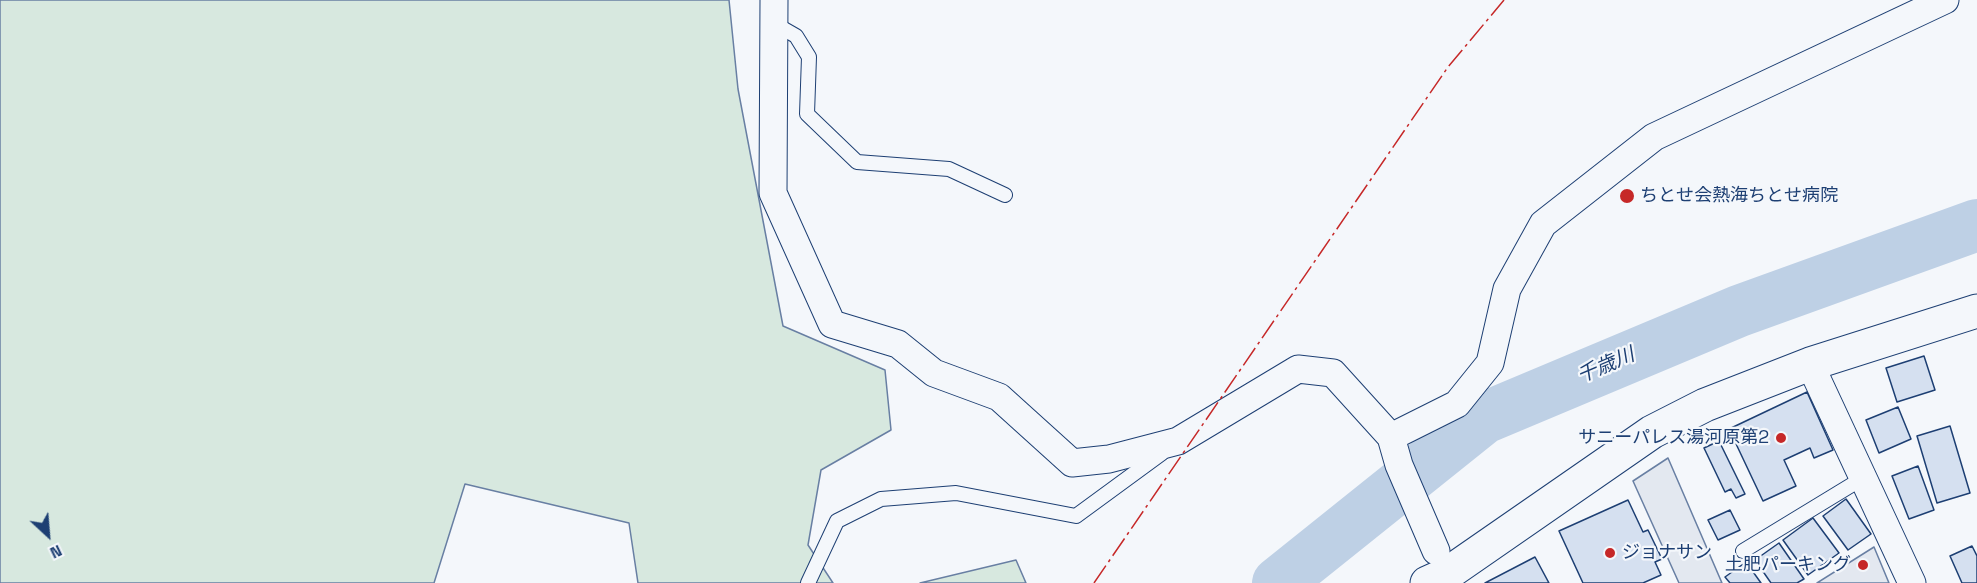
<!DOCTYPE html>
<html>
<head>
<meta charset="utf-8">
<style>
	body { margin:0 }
	#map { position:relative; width:1977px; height:583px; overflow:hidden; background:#f4f7fb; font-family:"Space Grotesk",sans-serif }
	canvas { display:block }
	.north { position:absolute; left:18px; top:505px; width:60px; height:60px; -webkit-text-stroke:4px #f4f7fb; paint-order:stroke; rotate:154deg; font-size:16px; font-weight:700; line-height:24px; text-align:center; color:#1d3f73 }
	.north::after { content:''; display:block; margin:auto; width:21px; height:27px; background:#1d3f73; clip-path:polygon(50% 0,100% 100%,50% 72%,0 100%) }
</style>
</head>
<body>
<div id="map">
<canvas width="1977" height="583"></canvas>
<div class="north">N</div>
</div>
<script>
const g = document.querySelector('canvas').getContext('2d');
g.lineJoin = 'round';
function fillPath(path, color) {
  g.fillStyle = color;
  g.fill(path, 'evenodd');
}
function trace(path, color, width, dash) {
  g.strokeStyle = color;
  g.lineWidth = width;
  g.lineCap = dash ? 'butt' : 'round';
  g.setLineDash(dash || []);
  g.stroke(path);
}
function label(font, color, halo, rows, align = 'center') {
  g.font = font + ' "Space Grotesk","Noto Sans JP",sans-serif';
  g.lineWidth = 4.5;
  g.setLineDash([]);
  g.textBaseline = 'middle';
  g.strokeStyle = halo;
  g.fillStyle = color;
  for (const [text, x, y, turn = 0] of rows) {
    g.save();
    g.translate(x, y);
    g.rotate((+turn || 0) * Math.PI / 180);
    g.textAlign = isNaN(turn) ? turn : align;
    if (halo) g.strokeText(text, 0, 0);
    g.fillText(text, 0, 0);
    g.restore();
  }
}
const green = new Path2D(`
	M0 0H729L738 89 783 326 885 370 891 430 821 470 808 545 833 583H638L629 523 465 484 434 583H0Z
	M1016 560 1026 583H920Z`);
fillPath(green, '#d7e8df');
trace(green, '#687fa3', 1.5);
const parking = new Path2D(`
	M1668 458 1722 583H1679L1633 481Z
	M1874 547 1889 583H1817Z`);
fillPath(parking, '#e3e8f0');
trace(parking, '#687fa3', 1.5);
trace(new Path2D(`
	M1278 583 1484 418 1739 311 1977 225`), '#bed0e5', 52);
const building = new Path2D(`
	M1924 356 1935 390 1897 402 1886 368Z
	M1807 392 1833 450 1814 458 1810 448 1784 460 1796 486 1763 501 1729 429Z
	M1898 407 1911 439 1879 453 1866 420Z
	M1950 426 1970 493 1937 503 1917 436Z
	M1719 441 1745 494 1736 498 1731 489 1725 492 1704 448Z
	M1918 466 1934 510 1909 519 1892 476Z
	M1846 499 1871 534 1848 550 1823 516Z
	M1628 500 1643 532 1648 530 1662 559 1655 562 1661 575 1643 583H1583L1559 531Z
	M1730 510 1740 530 1718 540 1708 520Z
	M1813 518 1839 553 1808 575 1783 540Z
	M1779 543 1804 579 1797 583H1771L1755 560Z
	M1972 546 1977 556V583H1962L1950 556Z
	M1535 557 1549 583H1485Z
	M1746 562 1761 583H1730L1725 577Z`);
fillPath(building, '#d5e0f0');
trace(building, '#1d3f73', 1.5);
const service = new Path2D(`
	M775 24 796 36 809 57 807 114 857 162 949 169 1005 195
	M1743 551 1863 478
	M808 583 837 521 881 499 956 493 1076 516 1162 453`);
const minor = new Path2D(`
	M774 0 773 193 832 324 898 344 934 373 999 397 1072 463 1109 459 1178 441 1298 369 1333 373 1391 437 1399 465 1436 551
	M1810 364 1912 583
	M1391 437 1457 404 1490 363 1507 289 1543 224 1654 137 1945 0`);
const tertiary = new Path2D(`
	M1427 583 1447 574 1652 432 1705 405 1810 364 1977 311`);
trace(service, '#1d3f73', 16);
trace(minor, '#1d3f73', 29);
trace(tertiary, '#1d3f73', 35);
trace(service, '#f4f7fb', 14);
trace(minor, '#f4f7fb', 27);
trace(tertiary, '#f4f7fb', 33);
trace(new Path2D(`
	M1094 583 1448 67 1504 0`), '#c62828', 1.5, [21, 4.5, 3, 4.5]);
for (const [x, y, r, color] of [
	[1627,196,8,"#c62828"],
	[1781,438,6,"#c62828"],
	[1610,553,6,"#c62828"],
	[1863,565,6,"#c62828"]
]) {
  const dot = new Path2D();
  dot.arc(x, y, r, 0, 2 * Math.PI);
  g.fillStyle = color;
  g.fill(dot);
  trace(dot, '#f4f7fb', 2);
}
label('18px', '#1d3f73', '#f4f7fb', [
	["ちとせ会熱海ちとせ病院",1640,196],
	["サニーパレス湯河原第2",1769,438,"right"],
	["ジョナサン",1622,553],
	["土肥パーキング",1851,565,"right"]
], 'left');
label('italic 20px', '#1d3f73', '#f4f7fb', [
	["千歳川",1606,366,-23]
]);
</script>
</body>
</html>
